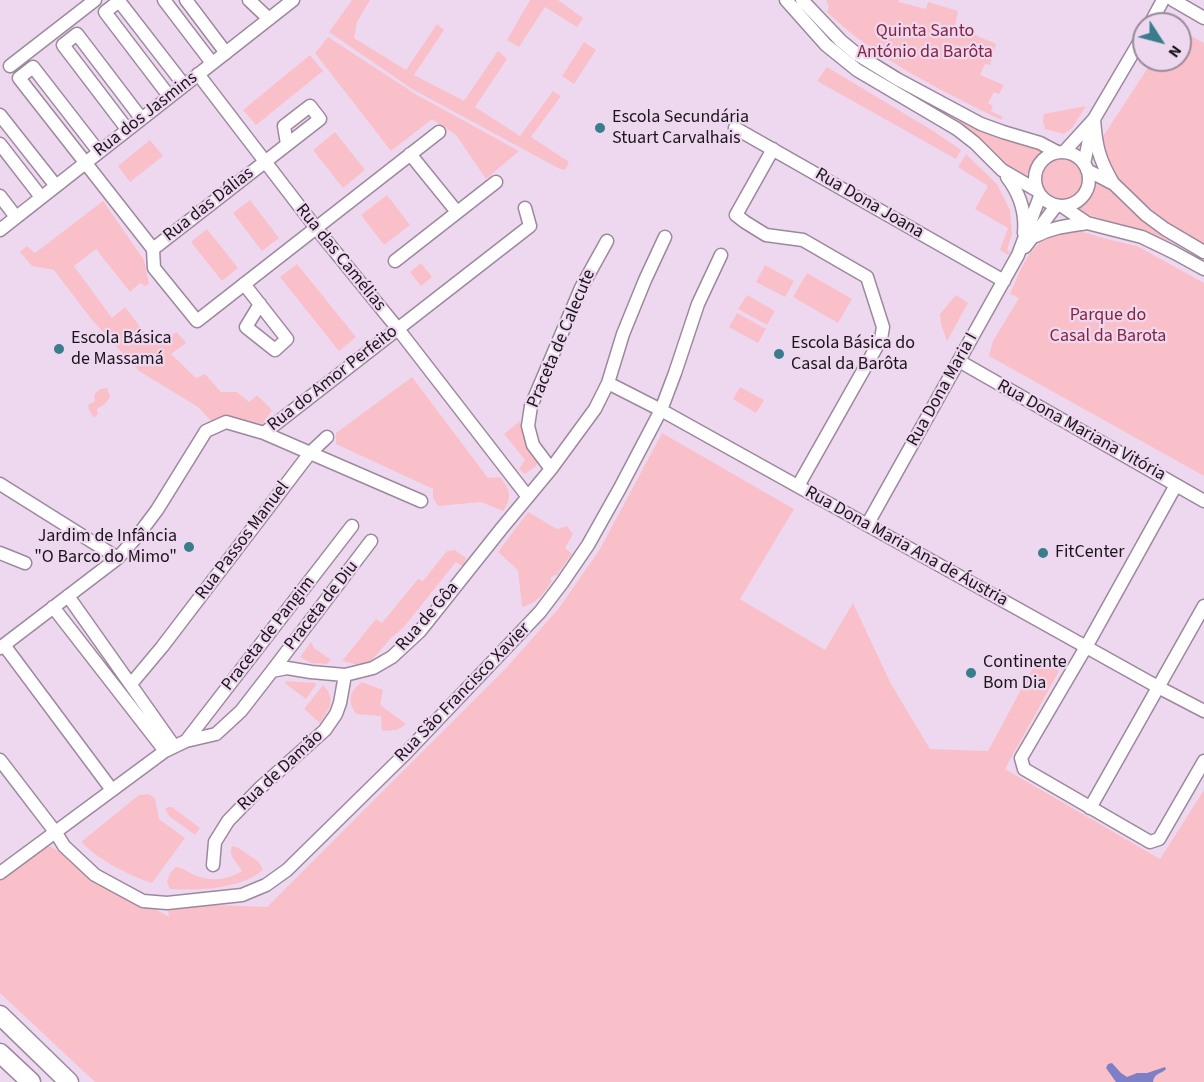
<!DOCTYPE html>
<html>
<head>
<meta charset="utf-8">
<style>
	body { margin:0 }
	#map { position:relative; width:1204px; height:1082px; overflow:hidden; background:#eed8ef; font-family:"Source Sans 3",sans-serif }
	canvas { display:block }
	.north { position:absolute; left:1132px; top:12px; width:60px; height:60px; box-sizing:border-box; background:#eed8ef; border:2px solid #9a8a9b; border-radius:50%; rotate:126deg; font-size:16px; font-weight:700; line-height:24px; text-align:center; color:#1c141c }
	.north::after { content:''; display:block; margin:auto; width:21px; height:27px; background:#397d8c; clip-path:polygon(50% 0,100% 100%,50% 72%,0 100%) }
</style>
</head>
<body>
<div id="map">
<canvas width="1204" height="1082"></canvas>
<div class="north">N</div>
</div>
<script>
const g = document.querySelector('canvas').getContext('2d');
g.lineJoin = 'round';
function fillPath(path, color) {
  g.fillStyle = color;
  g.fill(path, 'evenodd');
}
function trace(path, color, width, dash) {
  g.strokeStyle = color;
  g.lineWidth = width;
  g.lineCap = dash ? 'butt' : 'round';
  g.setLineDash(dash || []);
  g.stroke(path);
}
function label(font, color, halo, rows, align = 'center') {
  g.font = font + ' "Source Sans 3",sans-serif';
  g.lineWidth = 4.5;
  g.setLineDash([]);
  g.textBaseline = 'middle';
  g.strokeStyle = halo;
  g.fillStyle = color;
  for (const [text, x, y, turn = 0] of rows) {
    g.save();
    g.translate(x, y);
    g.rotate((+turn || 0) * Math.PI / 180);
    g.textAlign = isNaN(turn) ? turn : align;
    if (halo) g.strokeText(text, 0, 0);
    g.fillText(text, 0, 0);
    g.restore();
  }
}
fillPath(new Path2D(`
	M352 0H370L357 22 354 38 406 70 437 24 444 30 414 75 464 101 498 51 507 59 475 107 520 136 553 91 561 96 531 137 569 162 565 170 558 168 412 89 329 32Z
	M530 0H558L583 18 577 27 545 7 519 47 507 40Z
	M826 0H899V2L926 9 928 2 958 11 955 26 996 44 990 65 985 64 980 75 1004 85 999 94 994 92 988 103 993 106 991 111 1003 117 1001 120C939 89 877 60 827 12L829 7Z
	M1180 30 1204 43V247L1170 225 1138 198 1111 171 1100 141 1153 60H1180Z
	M328 37 417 95 519 151 486 179 456 135 432 119 391 151 315 53Z
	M584 42 596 50 574 84 562 76Z
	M310 55 323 71 256 125 243 110Z
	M827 67 935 132 961 150 956 159 817 81Z
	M1086 106 1072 128 1064 134 1045 129 1043 121 1044 114Z
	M949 113 971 126 1045 150C1034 158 1030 170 1029 182 1012 172 1000 157 986 144 974 133 961 124 947 116Z
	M335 132 365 170 343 188 313 150Z
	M150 140 163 156 130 182 118 166Z
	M966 154 997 184 1010 210 1012 234 1007 250 1010 252 1008 255 1000 250 1008 228 975 209 988 186 958 167Z
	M1042 179a20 20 0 1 1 40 0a20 20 0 1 1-40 0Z
	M1093 175C1107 186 1118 199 1131 211 1144 223 1158 233 1173 243L1150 233 1072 210C1086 203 1095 192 1093 175Z
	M387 195 410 225 384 245 361 215Z
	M250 200 279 238 262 251 233 213Z
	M103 201 144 260 149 284 145 286 140 283 130 292 96 249 74 266 112 318 125 307 154 345 177 332 186 343 171 354 196 378 205 374 221 392H237L249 402 257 395 272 410 262 425 231 417 211 421 198 407 139 371 92 320 54 270 32 266 20 252 27 246 35 253Z
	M207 229 238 268 222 281 191 242Z
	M1076 230 1110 240 1137 246 1204 283V476L989 356 993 341 1019 298 1010 294C1020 272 1027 248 1049 237 1057 232 1068 232 1076 230Z
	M421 263 432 277 421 286 410 272Z
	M297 264 356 337 339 351 280 277Z
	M765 265 794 281 785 297 756 282Z
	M807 273 852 299 838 323 793 297Z
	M747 295 775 311 767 325 738 309Z
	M956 295 968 303 947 341 941 324 940 314Z
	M737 313 766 329 758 343 729 327Z
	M412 377 488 478 500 477C510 490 513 497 503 511L481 502 438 506 433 498V489L336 444V433Z
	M740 387 764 400 756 413 733 399Z
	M107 388 110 397 105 404 97 409 98 414 94 418 89 410 88 405 95 401 94 395 100 389Z
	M520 421 527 442 539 460 536 466 525 474 519 469 525 460 504 434Z
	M662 433 794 509 740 599 825 650 853 603 891 684 930 749 988 751 1037 660 1059 671 1005 769 1160 859 1204 790V1082H95L0 993V878L48 845 169 917 167 903 267 907 508 666 559 608 600 549Z
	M528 512 557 529 567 526 573 534 565 548 572 554 556 576 554 575 550 579 552 581C542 595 539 602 522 607L518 570 498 552Z
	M455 550 466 558 464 567 456 562 403 628 391 638 366 667 342 661 376 619 382 623 418 579 423 581 447 551Z
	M311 642 314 648 331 660 327 664 311 663 300 657Z
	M287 681 315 683 316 685 306 699 286 684 285 682Z
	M362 682 383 690 380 705 406 724 397 730 382 731 381 716 356 714C347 700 349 692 362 682Z
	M323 685C337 699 329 709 320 723L304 709Z
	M149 794 155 798 159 819 185 838 152 883C125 874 101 861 81 842L139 795Z
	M169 807H172L200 828 195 835 169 816 165 809Z
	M232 846 237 847 259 862 263 870C241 889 198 891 170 889L167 882 170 873 176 867C184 868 188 872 194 875 211 882 227 880 242 871 237 862 228 857 232 846Z`), '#fac0c9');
fillPath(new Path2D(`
	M1112 1063 1121 1073 1127 1077 1137 1073H1147L1165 1067 1166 1069C1161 1074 1154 1073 1153 1082H1116L1106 1068 1108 1064Z`), '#7d80c5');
const minor = new Path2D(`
	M164 0 212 63
	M186 0 226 53
	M249 0 269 19
	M786 0 826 45 857 70 957 129 975 143 1002 170 1038 191
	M802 0 841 41 858 55 897 79 981 124 1003 132 1040 143 1057 152
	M1173 0 1204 18
	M1150 24 1163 0
	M10 66 95 0
	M198 74 316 228 398 329 528 497
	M169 96 105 12 119 1 184 85
	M0 115 56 186
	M1094 119C1096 147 1099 159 1113 183
	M735 128 1004 281
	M127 129 63 45 77 34 141 118
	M0 144 41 197
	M773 149 736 215 745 222 766 235 803 240 867 277 883 327 881 339 798 486
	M99 152 33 67 19 78 153 249 154 268 197 321 439 132
	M1064 152 1094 119 1144 34
	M1035 179a27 27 0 1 1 54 0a27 27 0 1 1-54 0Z
	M410 154 457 212
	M1084 164 1091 130
	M1087 170 1114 184 1146 215 1165 229 1204 252
	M1007 177C1020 194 1026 212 1024 233
	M0 196 16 217
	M1062 206 1087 223 1142 237 1173 252 1204 269
	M0 230 293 0
	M1036 236C1052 227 1069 226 1087 223
	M1025 247 1056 206
	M153 249 320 119 310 106 284 126 287 144
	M395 261 496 182
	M244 284 287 339 275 350 246 327 260 304
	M959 361 1204 501
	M608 383 661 410 1158 687 1204 711
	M264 433 421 501
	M551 469 533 445 528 426 531 406 581 288 607 241
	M0 484 118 558
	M1176 485 1086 647 1021 758 1024 769 1150 842 1159 839 1204 761
	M867 525 1018 255 1040 196
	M0 553 25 563
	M68 596 174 746
	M53 607 165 751
	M4 645 112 790
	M0 648 118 558 139 534 157 510 206 431 226 422 264 433 530 226 525 208
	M272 671 371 541
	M131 684 162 647 310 453 327 437
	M186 741 352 526
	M0 760 56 833 64 846 95 875 143 901 167 903 242 895 266 885 287 870 403 756 540 612 562 583 588 545 620 488 661 410 675 373 698 304 721 255
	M1090 808 1204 606
	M213 865 215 842 228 821 261 787 325 730 336 714 340 703 345 675
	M0 873 165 751 186 741 216 734 241 711 272 671 287 668 311 672 345 675 373 668 392 657 420 631 502 528 551 469 595 409 608 383 623 334 645 280 665 237`);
const highway = new Path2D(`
	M0 1015 69 1082
	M0 1053 31 1082`);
trace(minor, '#9c889d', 15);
trace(highway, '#9c889d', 21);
trace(minor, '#fff', 12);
trace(highway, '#fff', 18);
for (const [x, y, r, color] of [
	[600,128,6,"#397d8c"],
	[59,349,6,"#397d8c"],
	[779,354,6,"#397d8c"],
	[189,547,6,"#397d8c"],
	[1043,553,6,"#397d8c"],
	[971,673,6,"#397d8c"]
]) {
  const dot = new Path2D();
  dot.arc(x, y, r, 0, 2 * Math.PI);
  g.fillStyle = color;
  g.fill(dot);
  trace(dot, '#eed8ef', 2);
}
label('18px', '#85243f', '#eed8ef', [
	["Quinta Santo",925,32],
	["António da Barôta",925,53],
	["Parque do",1108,316],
	["Casal da Barota",1108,337]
]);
label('18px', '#1c141c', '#eed8ef', [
	["Rua dos Jasmins",146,115,-38],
	["Rua Dona Joana",869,204,30],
	["Rua das Dálias",209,205,-38],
	["Rua das Camélias",340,258,51],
	["Praceta de Calecute",562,339,-67],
	["Rua do Amor Perfeito",333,379,-38],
	["Rua Dona Maria I",943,390,-61],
	["Rua Dona Mariana Vitória",1081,431,29],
	["Rua Passos Manuel",243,541,-53],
	["Rua Dona Maria Ana de Áustria",906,547,29],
	["Praceta de Diu",322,606,-52],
	["Rua de Gôa",428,617,-49],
	["Praceta de Pangim",269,634,-52],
	["Rua São Francisco Xavier",463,693,-46],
	["Rua de Damão",281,771,-43]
]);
label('18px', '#1c141c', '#eed8ef', [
	["Escola Secundária",612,118],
	["Stuart Carvalhais",612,139],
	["Escola Básica",71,339],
	["de Massamá",71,360],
	["Escola Básica do",791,344],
	["Casal da Barôta",791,365],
	["Jardim de Infância",177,537,"right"],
	["\"O Barco do Mimo\"",177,558,"right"],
	["FitCenter",1055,553],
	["Continente",983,663],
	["Bom Dia",983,684]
], 'left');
</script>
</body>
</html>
